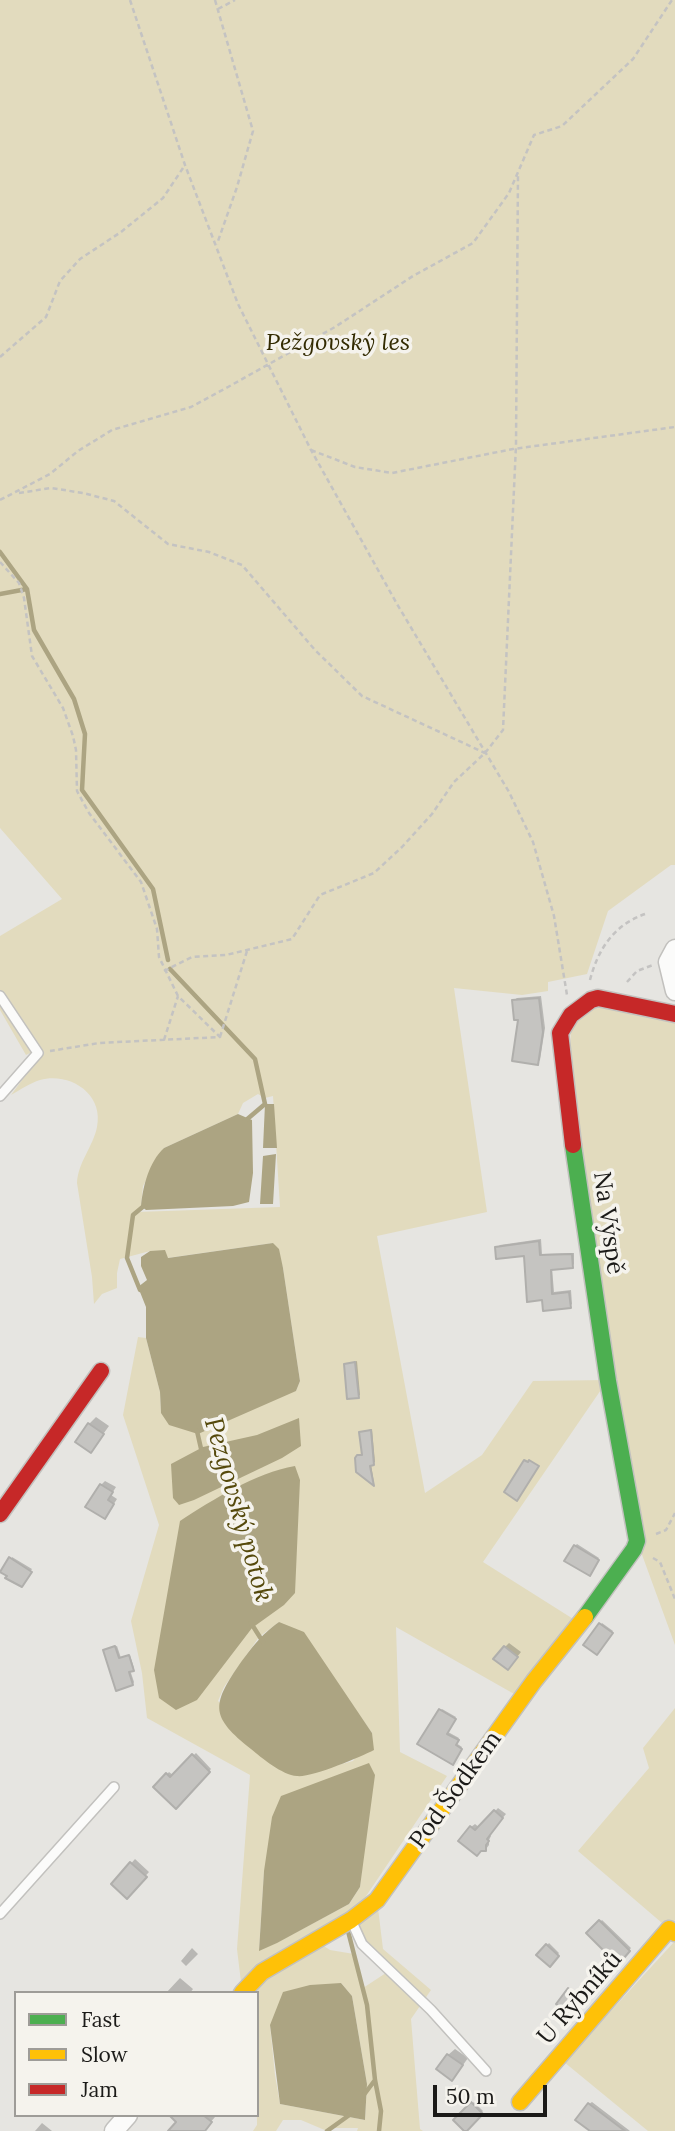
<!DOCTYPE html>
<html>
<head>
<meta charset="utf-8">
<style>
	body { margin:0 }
	#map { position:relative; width:675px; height:2131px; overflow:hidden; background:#e6e5e1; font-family:Lora,serif }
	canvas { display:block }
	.legend { position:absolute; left:14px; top:1991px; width:245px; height:126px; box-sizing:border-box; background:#f5f3ed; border:2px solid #9e9c98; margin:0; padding:9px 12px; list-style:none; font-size:21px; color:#1b1a18 }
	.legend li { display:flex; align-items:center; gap:14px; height:35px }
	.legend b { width:35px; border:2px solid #9e9c98 }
	.scale { position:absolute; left:433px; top:2085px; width:114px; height:32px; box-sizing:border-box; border:4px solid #1b1a18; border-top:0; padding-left:9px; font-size:21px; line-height:24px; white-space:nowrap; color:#1b1a18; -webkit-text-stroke:5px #f5f3ed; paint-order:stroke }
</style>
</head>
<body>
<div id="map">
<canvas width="675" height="2131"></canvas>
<ul class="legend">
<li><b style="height:9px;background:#4caf50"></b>Fast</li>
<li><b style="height:9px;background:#ffc107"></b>Slow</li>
<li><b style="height:9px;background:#c62828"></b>Jam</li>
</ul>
<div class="scale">50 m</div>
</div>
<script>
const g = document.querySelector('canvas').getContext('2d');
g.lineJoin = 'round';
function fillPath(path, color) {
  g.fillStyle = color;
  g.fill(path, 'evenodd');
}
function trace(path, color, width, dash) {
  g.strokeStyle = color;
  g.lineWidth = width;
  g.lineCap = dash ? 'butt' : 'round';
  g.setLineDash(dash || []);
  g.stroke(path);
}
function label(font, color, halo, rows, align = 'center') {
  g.font = font + ' Lora,serif';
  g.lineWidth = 7;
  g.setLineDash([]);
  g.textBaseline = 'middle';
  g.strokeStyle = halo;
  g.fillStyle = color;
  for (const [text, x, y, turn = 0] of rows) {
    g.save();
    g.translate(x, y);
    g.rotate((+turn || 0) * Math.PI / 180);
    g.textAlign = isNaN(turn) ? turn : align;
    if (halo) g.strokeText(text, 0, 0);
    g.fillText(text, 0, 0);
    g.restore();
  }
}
fillPath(new Path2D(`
	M0 0H675V865H671L608 911 587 974 548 982V991L522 995 454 988 487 1212 377 1236 425 1493 482 1455 533 1381 608 1380 569 1118 571 1015 610 1005 675 1022V1645L637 1541 607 1381 483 1562 578 1622 523 1699 396 1627 400 1752 447 1776 358 1908 241 1982 237 1949 250 1775 147 1718 142 1673 131 1621 159 1525 123 1415 138 1337 146 1338 160 1392 161 1413 296 1391 300 1381 283 1268 273 1243 167 1258 150 1251 120 1259 117 1273V1288L102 1294 94 1304 92 1277 77 1183C78 1162 93 1147 97 1127 104 1094 70 1072 40 1080 30 1083 20 1090 11 1095L39 1057 34 1051 26 1055 0 1010V936L62 899 0 828ZM258 1094 265 1098 273 1096 280 1207 137 1212 141 1206 143 1186 164 1148 238 1114 243 1103ZM279 1622 339 1686 372 1733 353 1761 297 1776 218 1701 224 1687 259 1637ZM362 1868 360 1887 349 1904 276 1943 259 1950 264 1871Z
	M675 1708V1920L669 1929 578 1851 649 1768 643 1748Z
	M377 1900 383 1949 431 1990 411 2019 420 2129 423 2131H357L358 2128H329L331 2131H327L301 2120H283L276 2131H253L257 2125V1993L262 1972 316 1941 330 1950 354 1954 363 1988 389 1971 362 1944 351 1920ZM341 1983 352 1996 367 2084 365 2120 280 2104 275 2075 270 2025Z
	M675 1941V2131H648L564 2062Z`), '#e2dbbe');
fillPath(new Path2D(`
	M265 1104H274L277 1148H263Z
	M238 1114 252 1120 253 1173 249 1202 233 1206 146 1210 141 1206C143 1186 149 1162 164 1148Z
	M276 1154 273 1204H260L263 1156Z
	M273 1243 279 1249 283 1268 300 1381 296 1391 198 1434 169 1425 161 1413 160 1392 146 1338V1307L138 1287 147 1280 141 1266V1257L150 1251 165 1250 168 1258Z
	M299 1418 301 1446 282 1458 194 1500 179 1505 173 1498 171 1464 203 1447 257 1435Z
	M295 1466 300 1480 295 1593 284 1605 252 1628 197 1700 176 1710 159 1698 154 1670 180 1521C214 1499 255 1473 295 1466Z
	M279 1622 304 1632 372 1733 374 1750C360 1757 311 1778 297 1776 282 1775 262 1758 251 1749 211 1717 211 1706 239 1665 253 1646 260 1636 279 1622Z
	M369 1763 375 1775 360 1887 349 1904 277 1943 259 1951 264 1871 272 1817 281 1796Z
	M341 1983 352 1996 367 2084 365 2120 280 2104 270 2025 283 1992 310 1985Z`), '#aca482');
fillPath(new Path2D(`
	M541 996 545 1028 540 1060 537 1063 514 1000 517 998Z
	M541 1239 542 1254 574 1253V1264L572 1266 552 1268 554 1292 571 1290 572 1304 570 1306 544 1298 525 1255 497 1248 500 1245Z
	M357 1361 360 1395 358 1396 346 1364Z
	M96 1417 109 1426 91 1451 89 1424Z
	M372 1429 375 1462 371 1464 374 1483 358 1471 357 1458 360 1454H364L361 1432Z
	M105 1481 116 1487 111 1495 117 1499 108 1513 101 1485Z
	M577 1544 599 1558 591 1572 575 1546Z
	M12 1557 32 1569 23 1583 9 1575Z
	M602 1623 613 1631 599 1652 586 1645Z
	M509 1643 521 1652 512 1663 505 1647Z
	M117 1646 121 1658 130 1655 134 1668 130 1670 134 1682 133 1684 106 1649Z
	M442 1709 456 1717 448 1732 459 1738 456 1743 462 1747 454 1762 441 1710Z
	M196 1753 211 1769 176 1806 155 1787 169 1772 173 1775Z
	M498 1808 506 1814 489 1834 491 1836 489 1840V1845L486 1849 471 1827 475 1824 480 1828Z
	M135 1859 149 1872 127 1896 113 1884Z
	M602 1920 631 1948 618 1963 589 1933Z
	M549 1943 559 1953 550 1964 539 1955Z
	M192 1948 198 1954 186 1966 181 1961Z
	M180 1978 193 1989 190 1993H166Z
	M570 1988 585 1999 572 2015 558 2004Z
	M455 2049 468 2058 458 2072 448 2055Z
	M474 2102 483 2111 465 2130 456 2120Z
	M592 2102 630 2131H593L589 2104Z
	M184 2115H213L215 2117 203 2131H177Z
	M42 2123 52 2131H35Z`), '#0003');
trace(new Path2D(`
	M0 552 27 589 34 630 74 699 85 734 82 790 153 889 168 960
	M0 594 27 589
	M170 969 255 1059 265 1104 245 1121
	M140 1290 127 1258 133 1215 145 1205
	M197 1431 202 1453
	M251 1623 263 1642
	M348 1931 367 2005 375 2080 381 2111 379 2131
	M363 2096 375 2080
	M327 2131 348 2116 352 2111`), '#aca482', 4.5);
const building = new Path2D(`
	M539 998 543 1032 538 1065 512 1061 518 1020H514L512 1000Z
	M539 1241 540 1255 572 1254 573 1268 551 1270 552 1294 569 1292 571 1308 543 1311 542 1300 527 1302 524 1256 496 1259 495 1247Z
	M355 1362 359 1398 347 1399 344 1364Z
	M88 1423 104 1434 91 1453 75 1442Z
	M371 1430 374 1465 370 1466 374 1486 356 1472 355 1458 357 1455H362L359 1432Z
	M524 1460 528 1462 529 1460 539 1466 517 1501 504 1492Z
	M100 1484 113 1492 108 1500 114 1504 105 1519 85 1507Z
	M574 1545 599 1560 590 1576 564 1561Z
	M9 1557 32 1572 22 1587 5 1578 7 1576 0 1572Z
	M599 1623 613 1633 597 1655 583 1645Z
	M115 1646 119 1658 129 1655 134 1671 129 1672 133 1685 116 1691 103 1650Z
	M504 1646 518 1657 508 1670 493 1659Z
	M439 1709 456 1719 447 1734 459 1740 456 1745 462 1749 453 1765 417 1744Z
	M192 1754 210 1772 176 1809 153 1787 166 1773 170 1777Z
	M494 1810 503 1818 487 1839 489 1841 486 1845V1851H481L477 1856 458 1841 470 1826 475 1830Z
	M130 1862 147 1877 127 1899 111 1884Z
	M599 1920 630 1951 618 1965 586 1933Z
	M546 1944 559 1956 550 1967 536 1955Z
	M568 1988 585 2002 572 2018 556 2004Z
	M447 2054 463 2065 452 2081 436 2069Z
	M471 2102 483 2114 467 2131H464L453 2120Z
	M588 2103 625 2131H590L575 2120Z
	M169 2115H203L212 2122 205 2131H168L176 2122Z`);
fillPath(building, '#c5c4c1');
trace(building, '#b0afac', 2);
const lane = new Path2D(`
	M0 996 38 1053 0 1096
	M0 1914 114 1787
	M352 1922 362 1944 431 2010 486 2071`);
const street = new Path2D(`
	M675 949 668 962 675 991
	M114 2131 128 2115`);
const fast = new Path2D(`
	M573 1145 608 1381 637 1541 634 1549 585 1617`);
const slow = new Path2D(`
	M242 1993 262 1972 351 1920 377 1900 534 1681 585 1617
	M520 2102 669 1929 675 1933`);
const jam = new Path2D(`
	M573 1145 560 1033 571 1015 591 1000 598 998 675 1014
	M0 1514 101 1371`);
trace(lane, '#c2c1be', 12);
trace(street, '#c2c1be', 21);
trace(fast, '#c2c1be', 19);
trace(slow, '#c2c1be', 19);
trace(jam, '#c2c1be', 19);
trace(new Path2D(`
	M130 0 185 165 238 304 311 450 397 604 509 792 533 842 554 916 567 995
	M215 0 253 131 237 187 217 244
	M218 9 235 0
	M0 357 46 317 60 281 80 259 121 232 163 198 185 165
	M311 450 355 467 392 473 513 449 675 427
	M19 493 51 488 83 493 114 501 168 544 209 552 242 565 315 650 362 696 485 753
	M0 500 50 474 78 451 112 430 191 407 228 387 335 327 413 276 473 243 509 193 534 135 562 126 633 59 672 0
	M0 562 19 583 24 598 32 656 63 708 73 736 76 750 77 791 89 813 141 882 157 929 159 957 178 996 220 1037 99 1043 50 1051
	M164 971 192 957 226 955 292 939 320 895 374 873 402 847 432 814 454 782 485 753 503 730 516 445 518 173
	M590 980C598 949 614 925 645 914
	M627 982 637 971 653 965
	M220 1037 247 951
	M164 1040 178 996
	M656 1534 666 1530 675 1513
	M653 1558 660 1562 675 1599`), '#c4c3c2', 2.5, [5, 3.5]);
trace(lane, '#fbfbfa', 9);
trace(street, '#fbfbfa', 18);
trace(fast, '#4caf50', 16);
trace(slow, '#ffc107', 16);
trace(jam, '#c62828', 16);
label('italic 24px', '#332b02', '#f5f3ed', [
	["Pežgovský les",338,343]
]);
label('24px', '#1b1a18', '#f5f3ed', [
	["Na Výspě",608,1223,82],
	["Pod Šodkem",456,1790,-54],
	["U Rybníků",580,1998,-49]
]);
label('italic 26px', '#55490c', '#f5f3ed', [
	["Pezgovský potok",238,1510,74]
]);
</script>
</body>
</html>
